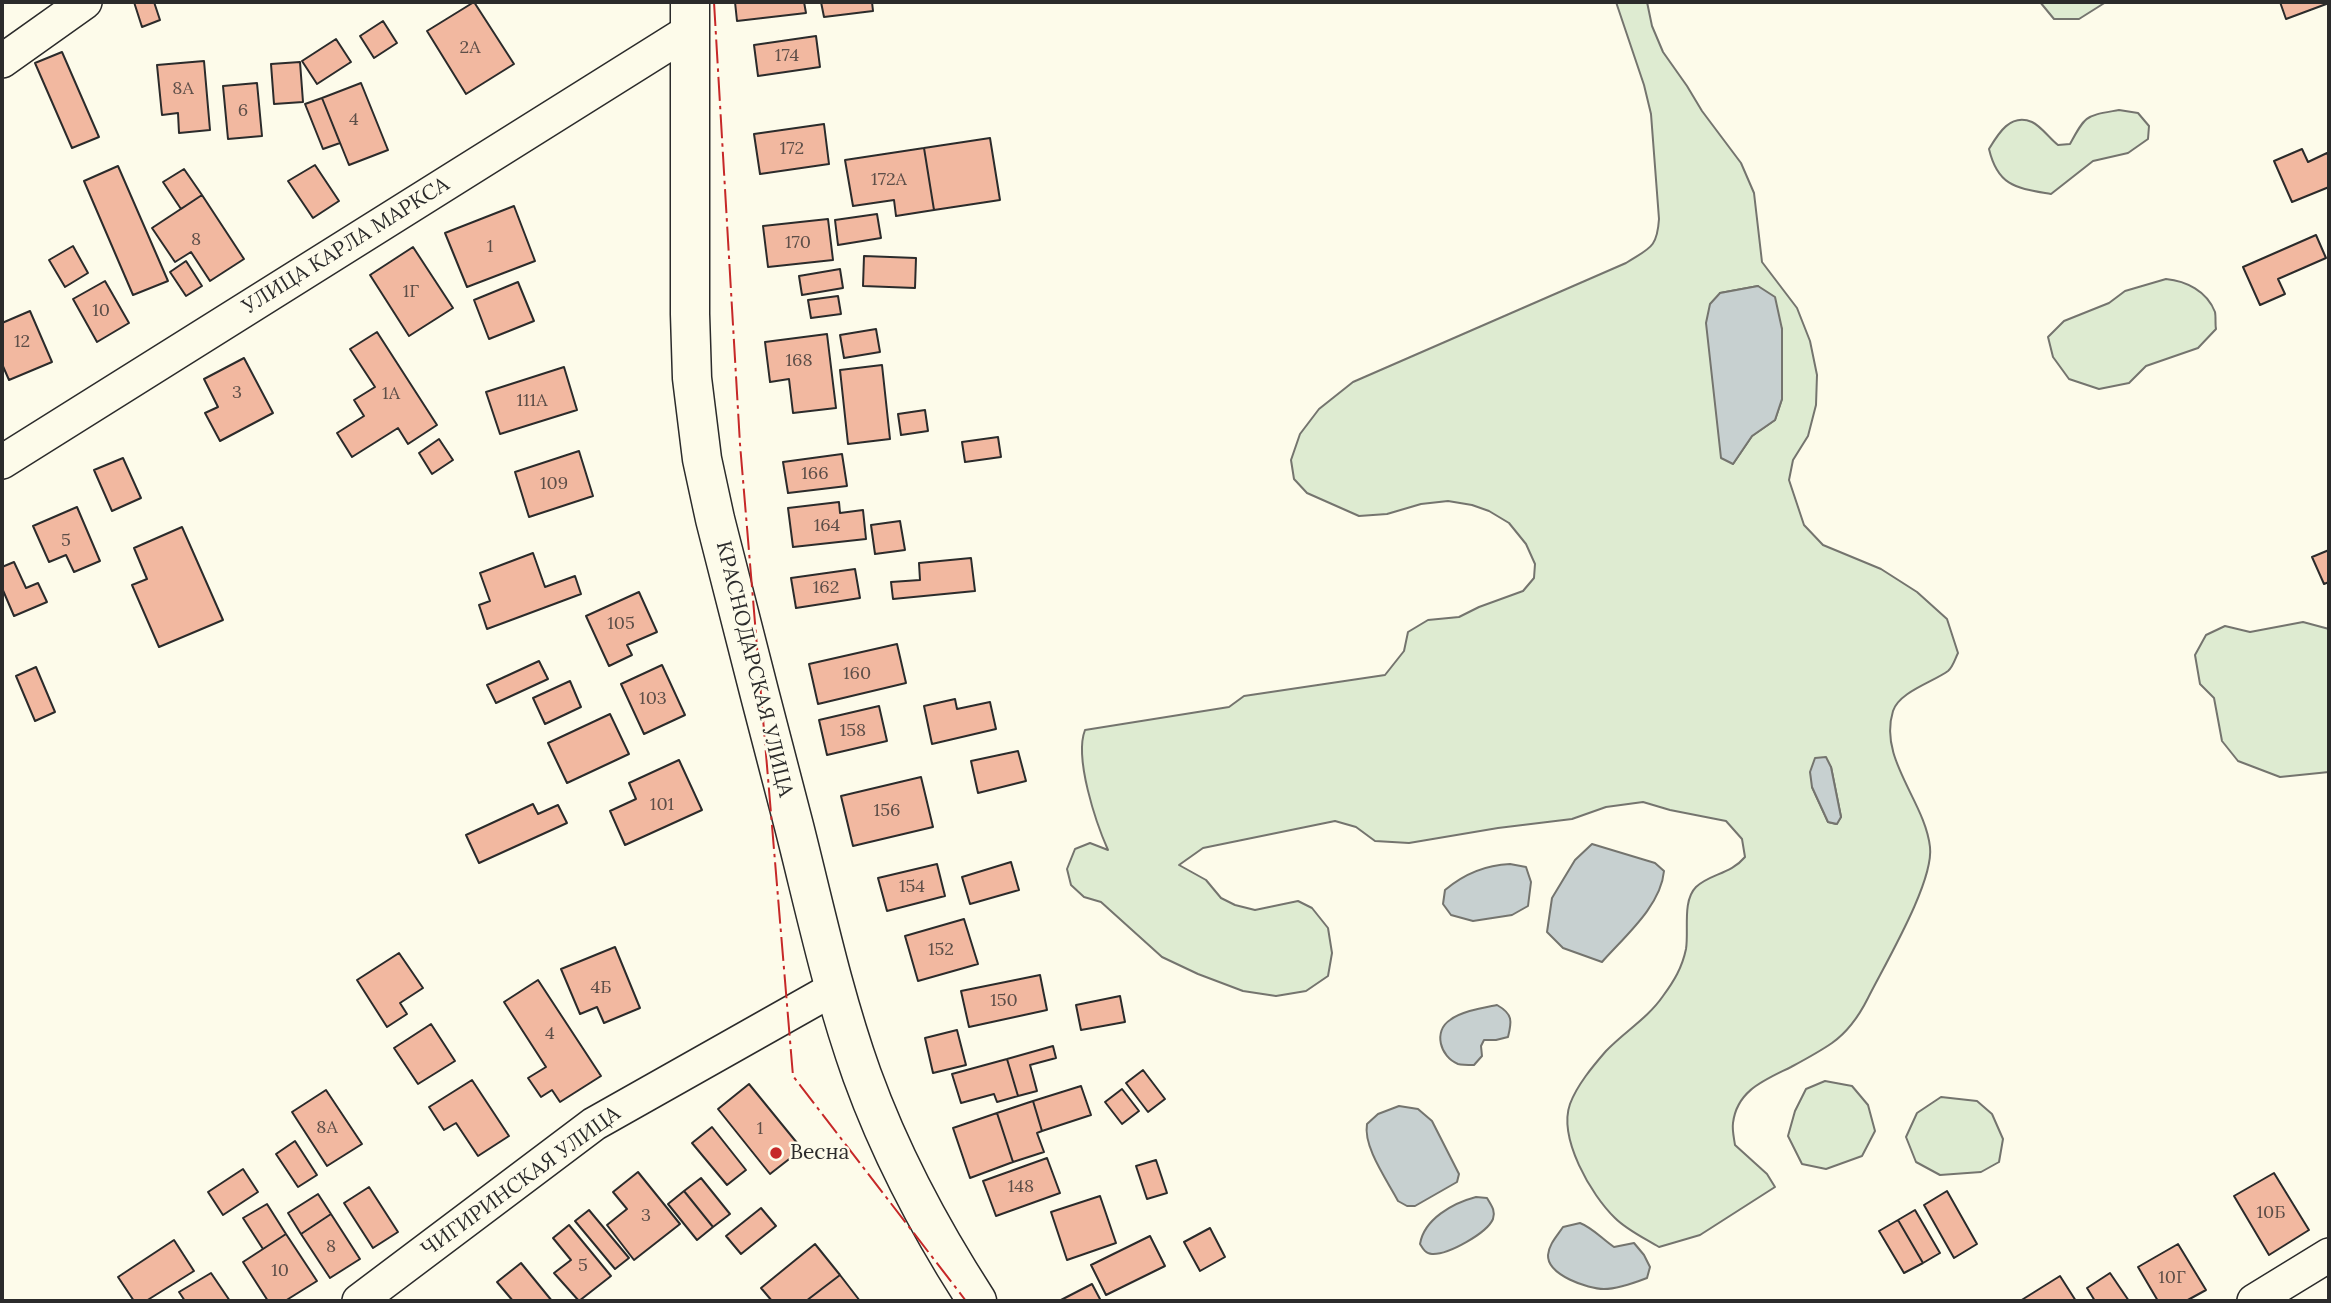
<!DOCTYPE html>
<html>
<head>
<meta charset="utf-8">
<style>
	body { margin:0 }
	#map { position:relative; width:2331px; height:1303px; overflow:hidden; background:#fdfbea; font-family:Lora,serif }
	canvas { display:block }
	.frame { position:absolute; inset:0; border:4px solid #2b2b2b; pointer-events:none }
</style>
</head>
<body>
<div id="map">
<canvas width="2331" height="1303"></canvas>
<div class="frame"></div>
</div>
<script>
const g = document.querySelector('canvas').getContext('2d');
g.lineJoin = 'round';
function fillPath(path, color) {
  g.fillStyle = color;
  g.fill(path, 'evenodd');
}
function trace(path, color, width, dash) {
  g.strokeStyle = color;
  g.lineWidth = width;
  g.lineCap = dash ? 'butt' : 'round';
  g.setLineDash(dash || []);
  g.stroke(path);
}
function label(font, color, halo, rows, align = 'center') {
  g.font = font + ' Lora,serif';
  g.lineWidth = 5;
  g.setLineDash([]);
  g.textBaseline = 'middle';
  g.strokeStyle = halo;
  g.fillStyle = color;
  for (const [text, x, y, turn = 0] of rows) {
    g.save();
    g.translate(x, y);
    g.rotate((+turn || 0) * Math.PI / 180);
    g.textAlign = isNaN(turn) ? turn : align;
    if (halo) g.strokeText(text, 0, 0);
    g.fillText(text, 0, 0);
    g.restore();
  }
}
const green = new Path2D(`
	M1616 2H1647L1652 26 1663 52 1687 86 1702 111 1741 163 1754 193 1762 262 1797 308 1810 341 1817 375 1816 405 1808 436 1793 460 1789 480 1804 525 1823 545 1881 569 1917 592 1947 619 1958 653C1955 659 1953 667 1948 671 1933 682 1899 692 1893 711 1878 759 1925 801 1930 847 1934 882 1885 964 1868 998 1859 1016 1849 1031 1832 1043 1819 1052 1804 1060 1791 1067 1765 1080 1737 1090 1733 1123 1732 1130 1734 1138 1735 1145L1767 1174 1775 1187 1700 1235 1659 1247C1644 1238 1627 1230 1615 1218 1591 1195 1558 1138 1570 1104 1577 1085 1593 1066 1606 1051 1624 1032 1648 1018 1663 996 1674 981 1682 968 1686 949 1689 931 1682 901 1696 887 1709 874 1731 874 1745 857L1742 839 1726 821 1670 810 1643 802 1606 807 1572 819 1498 828 1409 843 1375 841 1356 827 1335 821 1203 848 1179 865 1206 880 1221 898 1235 905 1255 910 1298 901 1312 908 1328 928 1332 953 1328 976 1306 991 1276 996 1243 991 1198 974 1162 957 1101 902 1084 897 1071 885 1067 869 1075 849 1090 843 1108 850C1096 823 1074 758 1085 730L1229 707 1244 696 1385 675 1404 651 1408 632 1428 620 1459 617 1479 607 1523 591 1534 578 1535 564 1526 544 1509 523 1489 511 1472 505 1448 501 1421 504 1387 514 1359 516 1307 493 1294 479 1291 460 1300 434 1319 409 1353 382 1626 263C1649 248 1657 249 1659 219L1651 114 1644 85ZM1758 286 1782 329V399L1775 420 1752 436 1733 464 1720 293ZM1831 767 1841 817 1836 824 1828 822 1812 787Z
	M2040 2H2106L2079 19H2054Z
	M2119 110 2138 113 2149 126 2148 139 2128 153 2093 161 2051 194C2017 188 1998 187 1989 149 1998 134 2010 113 2032 122 2041 126 2050 139 2058 145L2070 144C2086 114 2086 116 2119 110Z
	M2166 279C2186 281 2207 291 2215 312 2216 317 2215 324 2216 329L2198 348 2146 366 2129 383 2099 389 2069 379 2053 357 2048 337 2064 321 2109 303 2125 291Z
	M2303 622 2329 629V772L2280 777 2238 761 2222 741 2214 698 2200 684 2195 655 2206 635 2225 626 2250 632Z
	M1825 1081 1852 1086 1868 1105 1875 1131 1862 1156 1826 1169 1802 1164 1788 1136 1795 1111 1806 1089Z
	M1941 1097 1977 1101 1992 1114 2003 1139 1999 1162 1981 1172 1940 1175 1916 1162 1906 1137 1917 1113Z`);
fillPath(green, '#deebd1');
trace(green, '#74746e', 2);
const water = new Path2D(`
	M1758 286 1775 297 1782 329V399L1775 420 1752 436 1733 464 1721 458 1706 323 1710 304 1720 293Z
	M1826 757 1831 767 1841 817 1837 824 1828 822 1812 787 1810 772 1815 758Z
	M1592 844 1655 863 1664 871C1661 906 1624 937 1602 962L1563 948 1547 932 1552 898 1575 860Z
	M1510 864 1526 867 1531 882 1528 906 1512 915 1473 921 1451 915 1443 904 1445 890C1464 874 1485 865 1510 864Z
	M1497 1005C1513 1014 1512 1021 1508 1037L1496 1040H1484L1481 1046 1482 1056 1474 1065C1469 1065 1462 1065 1458 1064 1440 1057 1433 1031 1450 1020 1462 1011 1482 1008 1497 1005Z
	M1399 1106 1418 1109 1432 1121 1459 1174 1457 1182 1415 1206H1407L1398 1201C1387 1180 1363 1147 1367 1124L1378 1114Z
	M1476 1197 1487 1198C1491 1205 1496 1211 1493 1219 1487 1233 1448 1255 1432 1254 1426 1254 1423 1249 1420 1244 1424 1219 1453 1203 1476 1197Z
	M1580 1223C1593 1228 1602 1239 1614 1247L1634 1243 1644 1255 1650 1267 1647 1278C1634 1283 1618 1289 1604 1289 1588 1289 1547 1275 1548 1255 1549 1244 1557 1236 1563 1227Z`);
fillPath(water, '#c7d0d0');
trace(water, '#74746e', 2);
const building = new Path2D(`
	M134 2H154L160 20 142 27Z
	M474 2 514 64 466 94 427 31Z
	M735 2H804L806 13 737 21Z
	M821 2H872L873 11 824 17Z
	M2280 2H2329V3L2286 19Z
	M383 21 397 43 374 58 360 36Z
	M816 36 820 67 758 76 754 45Z
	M336 39 351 62 317 84 302 61Z
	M62 52 99 137 72 148 35 63Z
	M204 61 210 130 179 133 178 113 162 115 157 65Z
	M300 62 303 102 274 104 271 64Z
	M257 83 262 136 228 139 223 86Z
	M361 83 388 150 349 165 322 98Z
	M322 98 340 143 323 149 305 104Z
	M824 124 829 164 760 174 754 134Z
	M990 138 1000 200 934 210 924 148Z
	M924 148 934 210 896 216 894 200 853 206 845 160Z
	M2302 149 2308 162 2327 153 2329 158V187L2292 202 2274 161Z
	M315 165 339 201 313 218 288 181Z
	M118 166 168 281 133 295 84 181Z
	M184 169 202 195 181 209 163 182Z
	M202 195 244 259 210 281 191 252 175 262 152 228Z
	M514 206 535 261 467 287 445 233Z
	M877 214 881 238 838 245 835 220Z
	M828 219 833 260 768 267 763 226Z
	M2316 235 2326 258 2278 279 2285 294 2260 305 2243 267Z
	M73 246 88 273 65 287 49 260Z
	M413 247 453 308 409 336 370 275Z
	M864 256 916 258 915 288 863 286Z
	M186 261 202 286 186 296 170 272Z
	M840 269 843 288 802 295 799 276Z
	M105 281 129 323 97 342 73 299Z
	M518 282 534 321 489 339 474 300Z
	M838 296 841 314 811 318 808 300Z
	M30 311 52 362 9 380 2 364V323Z
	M876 329 880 352 844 358 840 335Z
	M377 332 437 425 408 444 398 428 352 457 337 433 364 416 354 400 375 387 350 349Z
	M827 334 836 408 793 413 789 379 770 382 765 342Z
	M244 358 273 413 220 441 205 413 218 407 204 379Z
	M882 365 890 439 848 444 840 370Z
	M564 367 577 410 500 434 486 392Z
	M925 410 928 431 901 435 898 414Z
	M998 437 1001 457 965 462 962 442Z
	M439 439 453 460 432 474 419 453Z
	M579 451 593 496 529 517 515 472Z
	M842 454 847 486 788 493 783 462Z
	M123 458 141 498 112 511 94 470Z
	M839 502 840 513 863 510 866 539 793 547 788 508Z
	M77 507 100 561 74 572 66 555 49 562 33 526Z
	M900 521 905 550 875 554 871 525Z
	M182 527 223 620 159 647 132 585 147 579 134 548Z
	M2329 550V582L2324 584 2312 557Z
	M533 553 545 587 575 576 581 594 487 629 479 605 490 601 480 573Z
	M971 558 975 591 893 599 891 582 920 580 919 563Z
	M14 562 26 588 38 583 47 602 14 616 2 588V567Z
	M855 569 860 598 796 608 791 578Z
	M639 592 657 632 627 645 632 655 609 666 586 616Z
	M897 644 906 683 818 704 809 664Z
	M539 661 548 679 496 703 487 685Z
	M662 665 685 715 644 734 621 684Z
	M36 667 55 712 35 721 16 676Z
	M570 681 581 707 545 724 533 698Z
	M955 699 957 709 990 702 996 729 932 744 924 706Z
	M879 706 887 741 827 755 819 720Z
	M610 714 629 754 567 783 548 743Z
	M1018 751 1026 781 978 793 971 761Z
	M679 760 702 810 625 845 610 811 636 799 629 783Z
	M921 777 933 827 853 846 841 796Z
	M533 804 538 814 558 805 567 823 479 863 466 835Z
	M1011 862 1019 890 970 904 962 877Z
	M937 864 945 896 887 911 878 878Z
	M964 919 978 964 918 981 905 936Z
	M615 947 640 1008 604 1023 597 1007 580 1014 561 969Z
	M399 953 423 988 400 1003 407 1014 387 1027 357 980Z
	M1040 975 1047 1010 969 1027 961 991Z
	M538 980 601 1076 560 1102 552 1090 541 1097 528 1078 546 1067 504 1002Z
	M1120 996 1125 1022 1081 1030 1076 1005Z
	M431 1024 455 1061 418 1084 394 1048Z
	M957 1030 966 1065 933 1073 925 1038Z
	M1053 1046 1056 1058 1030 1065 1037 1091 1018 1096 1007 1059Z
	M1007 1059 1018 1096 997 1102 994 1094 961 1103 952 1074Z
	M1143 1070 1165 1099 1148 1112 1126 1083Z
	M472 1080 509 1136 478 1156 456 1123 444 1130 429 1107Z
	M749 1084 802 1149 770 1174 718 1109Z
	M1081 1086 1091 1115 1042 1131 1033 1101Z
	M1122 1089 1139 1111 1122 1124 1105 1102Z
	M326 1090 362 1144 327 1166 292 1112Z
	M1033 1101 1042 1131 1037 1133 1044 1152 1013 1162 997 1113Z
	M997 1113 1013 1162 970 1178 953 1128Z
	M712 1127 746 1170 727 1185 692 1143Z
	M295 1141 317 1175 298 1187 276 1154Z
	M1047 1158 1060 1193 996 1216 983 1181Z
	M1156 1160 1167 1193 1147 1199 1136 1166Z
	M243 1169 258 1192 223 1215 208 1192Z
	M638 1172 680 1224 634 1260 607 1225 627 1209 613 1192Z
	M2274 1173 2309 1230 2269 1255 2234 1196Z
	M701 1178 730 1214 713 1227 684 1191Z
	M369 1187 398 1232 373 1248 344 1203Z
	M684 1191 713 1227 697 1240 668 1204Z
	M1947 1191 1977 1244 1954 1258 1924 1205Z
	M318 1194 331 1214 301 1234 288 1213Z
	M1100 1196 1116 1243 1067 1260 1051 1212Z
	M267 1204 286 1234 263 1249 243 1218Z
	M761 1208 776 1226 741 1254 726 1236Z
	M589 1210 629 1258 615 1269 575 1221Z
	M1915 1210 1940 1253 1923 1263 1898 1220Z
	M331 1214 360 1259 330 1278 301 1234Z
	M1898 1220 1923 1263 1904 1273 1879 1231Z
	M569 1225 611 1276 579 1301 554 1273 571 1260 553 1238Z
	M1210 1228 1225 1257 1200 1271 1184 1242Z
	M286 1234 317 1281 285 1301H268L243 1262Z
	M1150 1236 1165 1266 1106 1295 1091 1265Z
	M174 1240 194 1271 146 1301H134L118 1277Z
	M815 1244 840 1275 806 1301H772L761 1288Z
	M2178 1244 2206 1290 2186 1301H2158L2138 1267Z
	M521 1263 552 1301H513L497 1282Z
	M211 1273 230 1301H185L179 1292Z
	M2110 1273 2129 1301H2095L2087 1288Z
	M840 1275 860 1301H806Z
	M2060 1276 2076 1301H2020Z
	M1092 1284 1101 1301H1059Z`);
fillPath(building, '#f2b8a0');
trace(building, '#2b2b2b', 2);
const street = new Path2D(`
	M2 61 85 2
	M2 462 691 30
	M359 1301 594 1124 835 988
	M2254 1301 2329 1255`);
const secondary = new Path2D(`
	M690 2V314L692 378 702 459 715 519C741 621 767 724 794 826 815 909 833 994 862 1075 891 1155 931 1230 977 1301`);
trace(street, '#2b2b2b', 36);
trace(secondary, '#2b2b2b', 41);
trace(street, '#fdfbea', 33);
trace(secondary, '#fdfbea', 38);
trace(new Path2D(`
	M714 2 740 444 793 1076 966 1301`), '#c62828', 2, [24, 5, 3.5, 5]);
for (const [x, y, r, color] of [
	[776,1153,7,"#c62828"]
]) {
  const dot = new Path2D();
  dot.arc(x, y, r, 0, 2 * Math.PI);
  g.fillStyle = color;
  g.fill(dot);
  trace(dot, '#fdfbea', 2.5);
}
label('18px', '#5d4e48', null, [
	["2А",470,48],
	["174",787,56],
	["8А",183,89],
	["6",243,111],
	["4",354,120],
	["172",792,149],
	["172А",889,180],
	["8",196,240],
	["170",798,243],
	["1",490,247],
	["1Г",411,292],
	["10",101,311],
	["12",22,342],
	["168",799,361],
	["3",237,393],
	["1А",391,394],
	["111А",532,401],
	["166",815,474],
	["109",554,484],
	["164",827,526],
	["5",66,541],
	["162",826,588],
	["105",621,624],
	["160",857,674],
	["103",653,699],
	["158",853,731],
	["101",662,805],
	["156",887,811],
	["154",912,887],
	["152",941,950],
	["4Б",601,988],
	["150",1004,1001],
	["4",550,1034],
	["8А",327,1128],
	["1",760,1129],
	["148",1021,1187],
	["10Б",2271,1213],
	["3",646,1216],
	["8",331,1247],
	["5",583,1266],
	["10",280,1271],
	["10Г",2172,1278]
]);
label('21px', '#2b2b2b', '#fdfbea', [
	["УЛИЦА КАРЛА МАРКСА",346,246,-32],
	["КРАСНОДАРСКАЯ УЛИЦА",754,669,76],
	["ЧИГИРИНСКАЯ УЛИЦА",521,1182,-36]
]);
label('21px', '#2b2b2b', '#fdfbea', [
	["Весна",790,1153]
], 'left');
</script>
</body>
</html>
